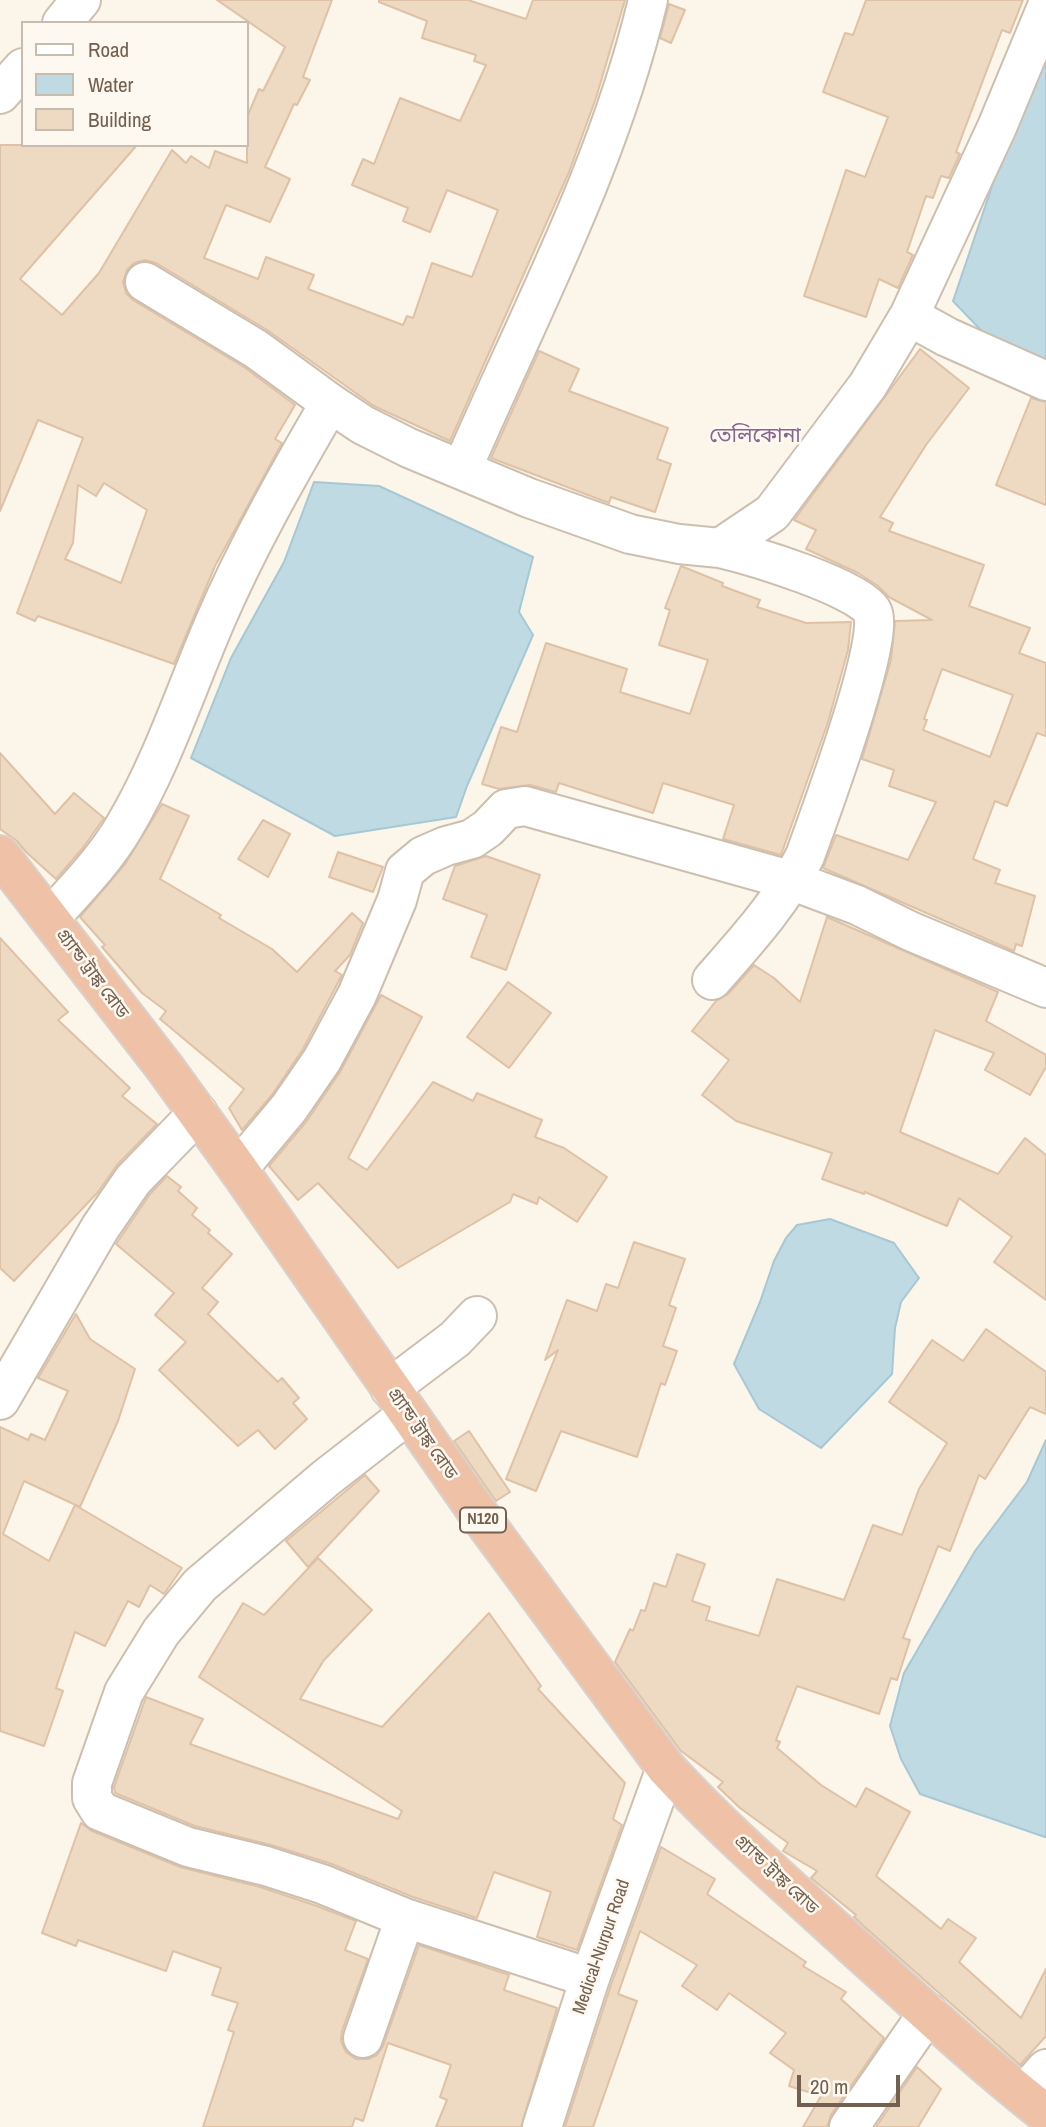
<!DOCTYPE html>
<html>
<head>
<meta charset="utf-8">
<style>
	body { margin:0 }
	#map { position:relative; width:1046px; height:2127px; overflow:hidden; background:#fbf6e9; font-family:"Archivo Narrow",sans-serif }
	canvas { display:block }
	.legend { position:absolute; left:21px; top:21px; width:228px; height:126px; box-sizing:border-box; background:#fef9f0; border:2px solid #c6bcb0; margin:0; padding:9px 12px; list-style:none; font-size:21px; color:#73604f }
	.legend li { display:flex; align-items:center; gap:14px; height:35px }
	.legend b { width:35px; border:2px solid #c6bcb0 }
	.scale { position:absolute; left:797px; top:2075px; width:103px; height:32px; box-sizing:border-box; border:4px solid #73604f; border-top:0; padding-left:9px; font-size:21px; line-height:24px; white-space:nowrap; color:#73604f; -webkit-text-stroke:5px #fef9f0; paint-order:stroke }
</style>
</head>
<body>
<div id="map">
<canvas width="1046" height="2127"></canvas>
<ul class="legend">
<li><b style="height:9px;background:#fff"></b>Road</li>
<li><b style="height:19px;background:#bfdae3"></b>Water</li>
<li><b style="height:19px;background:#eed9c3"></b>Building</li>
</ul>
<div class="scale">20 m</div>
</div>
<script>
const g = document.querySelector('canvas').getContext('2d');
g.lineJoin = 'round';
function fillPath(path, color) {
  g.fillStyle = color;
  g.fill(path, 'evenodd');
}
function trace(path, color, width, dash) {
  g.strokeStyle = color;
  g.lineWidth = width;
  g.lineCap = dash ? 'butt' : 'round';
  g.setLineDash(dash || []);
  g.stroke(path);
}
function label(font, color, halo, rows, align = 'center') {
  g.font = font + ' "Archivo Narrow","Noto Sans Bengali",sans-serif';
  g.lineWidth = 5;
  g.setLineDash([]);
  g.textBaseline = 'middle';
  g.strokeStyle = halo;
  g.fillStyle = color;
  for (const [text, x, y, turn = 0] of rows) {
    g.save();
    g.translate(x, y);
    g.rotate((+turn || 0) * Math.PI / 180);
    g.textAlign = isNaN(turn) ? turn : align;
    if (halo) g.strokeText(text, 0, 0);
    g.fillText(text, 0, 0);
    g.restore();
  }
}
const water = new Path2D(`
	M1046 41V381L1019 370 953 301 1020 104Z
	M314 482 379 486 533 557 519 612 533 635 467 786 456 817 335 836 191 758 231 658 284 562Z
	M830 1219 894 1243 919 1278 901 1302 895 1328 892 1374 821 1448 759 1409 734 1364 760 1302 774 1261 786 1238 797 1225Z
	M1046 1440V1837H1045L920 1794 901 1759 890 1726 904 1673 975 1551 1027 1482Z`);
fillPath(water, '#bfdae3');
trace(water, '#a6c8d4', 2);
const building = new Path2D(`
	M217 0H332L303 77 310 80 297 105 294 104 265 167 290 179 270 222 226 205 204 258 258 279 266 257 314 275 308 289 403 325 407 316 413 318 432 263 472 277 498 210 447 190 430 232 403 221 408 208 352 185 363 159 374 164 400 98 460 121 486 65 474 61 476 55 422 38 427 21 379 2V0H468L526 19 533 0H625L596 98 569 172 450 441 374 406 267 330 156 263 145 260 134 263 127 270 123 282 126 293 133 300 244 367 295 405 275 439 282 443 215 566 174 664 38 616 35 621 17 613 83 438 38 420 0 511V145H137L20 279 62 315 99 273 172 150 186 163 191 156 209 168 215 151 247 163V117L259 89 263 91 285 47ZM104 483 147 510 121 583 65 559 73 543 78 485 96 496Z
	M866 0H1023L1010 33 1002 30 956 152 960 154 949 178 941 176 933 198 926 196 907 252 913 255 898 288 879 279 866 317 804 296 846 170 865 177 888 117 823 92 845 33 853 35Z
	M669 4 685 10 671 43 660 38Z
	M920 349 969 388 926 445 880 517 893 523 889 531 984 565 969 606 1030 628 1019 653 1046 663V736L1037 733 1007 806 995 801 973 859 1000 870 995 883 1035 896 1022 946 1016 944 1014 951 823 868 836 835 908 860 936 802 889 786 894 770 862 759 891 660 895 621 932 620 889 597 878 586 858 573 806 549 816 530 794 520ZM942 669 1013 695 990 757 923 730 927 720 924 719Z
	M539 351 579 369 569 391 668 428 657 459 671 464 655 512 611 497 609 503 491 458Z
	M1031 398 1046 402V505L996 485Z
	M681 566 723 583 722 586 760 600 757 607 806 623 851 622 848 650 828 722 781 855 723 839 734 805 663 783 653 813 559 783 556 792 530 785 499 789 482 784 501 727 517 732 546 643 627 669 620 692 690 714 708 660 659 645 670 610 665 608Z
	M0 753 55 814 74 793 104 818 82 849 56 879 26 852 17 841 0 829Z
	M162 804 189 816 160 879 221 915 219 918 272 949 297 972 352 913 363 923 350 955 335 971 342 975 303 1049 272 1095 242 1130 229 1108 244 1089 160 1019 166 1011 142 993 102 947 105 945 80 917 125 864Z
	M263 820 290 834 268 877 238 859Z
	M338 852 383 867 373 892 329 877Z
	M486 856 540 875 506 970 471 957 487 915 443 899 455 866Z
	M827 917 998 992 986 1021 1046 1055V1067L1030 1095 985 1070 994 1053 935 1030 900 1132 998 1174 1025 1138 1046 1155V1300L994 1262 1012 1237 959 1198 947 1226 865 1192 864 1194 822 1179 832 1153 736 1121 702 1095 729 1060 692 1031 716 1001 728 994 754 965 774 978 800 1002Z
	M0 938 68 1012 58 1020 130 1088 122 1096 157 1124 117 1165 98 1192 14 1281 0 1268Z
	M508 982 551 1013 509 1068 467 1037Z
	M381 995 422 1017 348 1158 367 1170 433 1082 473 1101 477 1093 542 1120 535 1137 564 1148 607 1177 577 1222 539 1197 537 1204 513 1194 510 1202 398 1268 318 1183 298 1200 269 1166 306 1122 340 1072Z
	M167 1176 181 1187 178 1191 197 1208 192 1215 210 1230 208 1233 232 1254 202 1288 218 1302 208 1314 278 1382 282 1378 299 1398 293 1403 307 1419 275 1449 258 1430 238 1446 159 1370 186 1342 155 1315 174 1293 116 1244 150 1194Z
	M634 1242 685 1259 669 1305 676 1308 663 1346 677 1351 665 1385 661 1383 637 1457 561 1431 536 1491 506 1479 558 1350 545 1360 567 1300 597 1311 606 1284 618 1288Z
	M76 1314 90 1339 135 1369 118 1421 80 1507 24 1481 3 1534 49 1561 75 1505 182 1568 164 1594 150 1585 139 1607 128 1601 105 1646 75 1632 56 1688 63 1691 44 1746 0 1731V1427L28 1440 31 1434 45 1440 68 1391 38 1378Z
	M986 1329 1046 1372V1414L1030 1407 985 1479 979 1475 950 1551 938 1546 903 1638 910 1640 897 1680 891 1678 879 1714 797 1686 776 1740 780 1742 777 1748 821 1785 856 1807 866 1788 910 1812 876 1876 941 1929 948 1919 976 1938 959 1962 1021 2018 1046 1969V2036L1020 2065 867 1929 854 1917 856 1915 811 1878 817 1871 783 1851 788 1843 740 1808 718 1787 723 1782 681 1751 615 1662 630 1629 633 1631 641 1610 645 1611 654 1583 666 1587 677 1554 705 1564 692 1601 710 1607 706 1620 759 1636 777 1579 844 1600 873 1525 902 1535 919 1489 947 1443 889 1402 932 1340 963 1361Z
	M469 1431 510 1492 496 1501 454 1441Z
	M365 1475 379 1491 308 1567 286 1541Z
	M318 1558 372 1610 324 1660 300 1699 382 1727 489 1613 541 1686 538 1689 625 1783 613 1819 622 1825 577 1950 537 1937 551 1892 494 1872 477 1918 413 1897 329 1863 271 1845 195 1826 115 1793 114 1787 146 1697 203 1719 190 1744 398 1819 402 1811 199 1677 243 1603 264 1615Z
	M81 1823 92 1831 180 1867 260 1887 314 1905 356 1921 345 1950 368 1959 342 2031 341 2041 346 2052 356 2059H368L377 2055 383 2046 419 1945 509 1975 504 1990 557 2008 521 2127H436L447 2100 440 2097 451 2065 388 2043 363 2121 355 2118 352 2127H203L234 2032 228 2030 238 2003 212 1995 221 1968 173 1951 166 1971 78 1940 76 1946 42 1933Z
	M661 1847 715 1879 707 1894 806 1962 803 1966 846 1992 841 1999 884 2038 831 2115 827 2127H803L821 2096 789 2086 794 2070 770 2053 786 2033 729 1993 717 2010 682 1986 697 1965 640 1931 618 1994 637 2001 593 2127H565L611 1985Z
	M917 2067 941 2089 918 2127H876Z`);
fillPath(building, '#eed9c3');
trace(building, '#dfc1a5', 2);
const street = new Path2D(`
	M1046 9 997 127 909 316 947 337 1046 381
	M145 282 256 349 330 403
	M462 469C529 314 609 165 648 0
	M50 918C76 889 104 861 124 827 162 763 185 692 214 624 247 547 288 475 330 403L363 425 409 448 529 498 630 534 679 544 720 548 772 513 868 385 909 316
	M712 980C746 941 782 902 805 856 818 819 887 636 872 611 858 587 750 555 720 548
	M238 1169 289 1108 322 1060 357 995 397 900 405 871 423 856 446 846 472 839 488 828 506 809 525 806 793 881 857 905 910 931 1046 988
	M390 1388 455 1339 477 1316
	M0 1400 100 1228 133 1180 198 1113
	M407 1415 326 1478 200 1585 161 1632 124 1692 92 1783V1798L100 1811 188 1847 266 1866 322 1884 405 1918 590 1978
	M363 2038 405 1918
	M1023 2095 1046 2069
	M849 2127 928 2013`);
const secondary = new Path2D(`
	M62 23 81 0
	M0 94 23 68
	M542 2127 590 1978 666 1768`);
const highway = new Path2D(`
	M0 855 165 1068 238 1169 480 1516 666 1768C724 1831 789 1887 852 1945 916 2002 978 2061 1046 2114`);
trace(street, '#ccbfb0', 42);
trace(secondary, '#cec0ae', 42);
trace(highway, '#d8d2ce', 42);
trace(street, '#fff', 38);
trace(secondary, '#fff', 38);
trace(highway, '#efc1a6', 38);
for (const [x, y, w] of [
	[483,1520,46]
]) {
  const box = new Path2D();
  box.roundRect(x - w / 2, y - 12.5, w, 25, 5);
  g.fillStyle = '#fef9f0';
  g.fill(box);
  trace(box, '#73604f', 2);
}
label('bold 16px', '#73604f', null, [
	["N120",483,1520]
]);
label('18px', '#73604f', '#fef9f0', [
	["গ্র্যান্ড ট্রাঙ্ক রোড",92,974,53],
	["গ্র্যান্ড ট্রাঙ্ক রোড",422,1434,55],
	["গ্র্যান্ড ট্রাঙ্ক রোড",776,1875,43],
	["Medical-Nurpur Road",602,1947,-71]
]);
label('21px', '#86668f', '#fef9f0', [
	["তেলিকোনা",755,436]
]);
</script>
</body>
</html>
